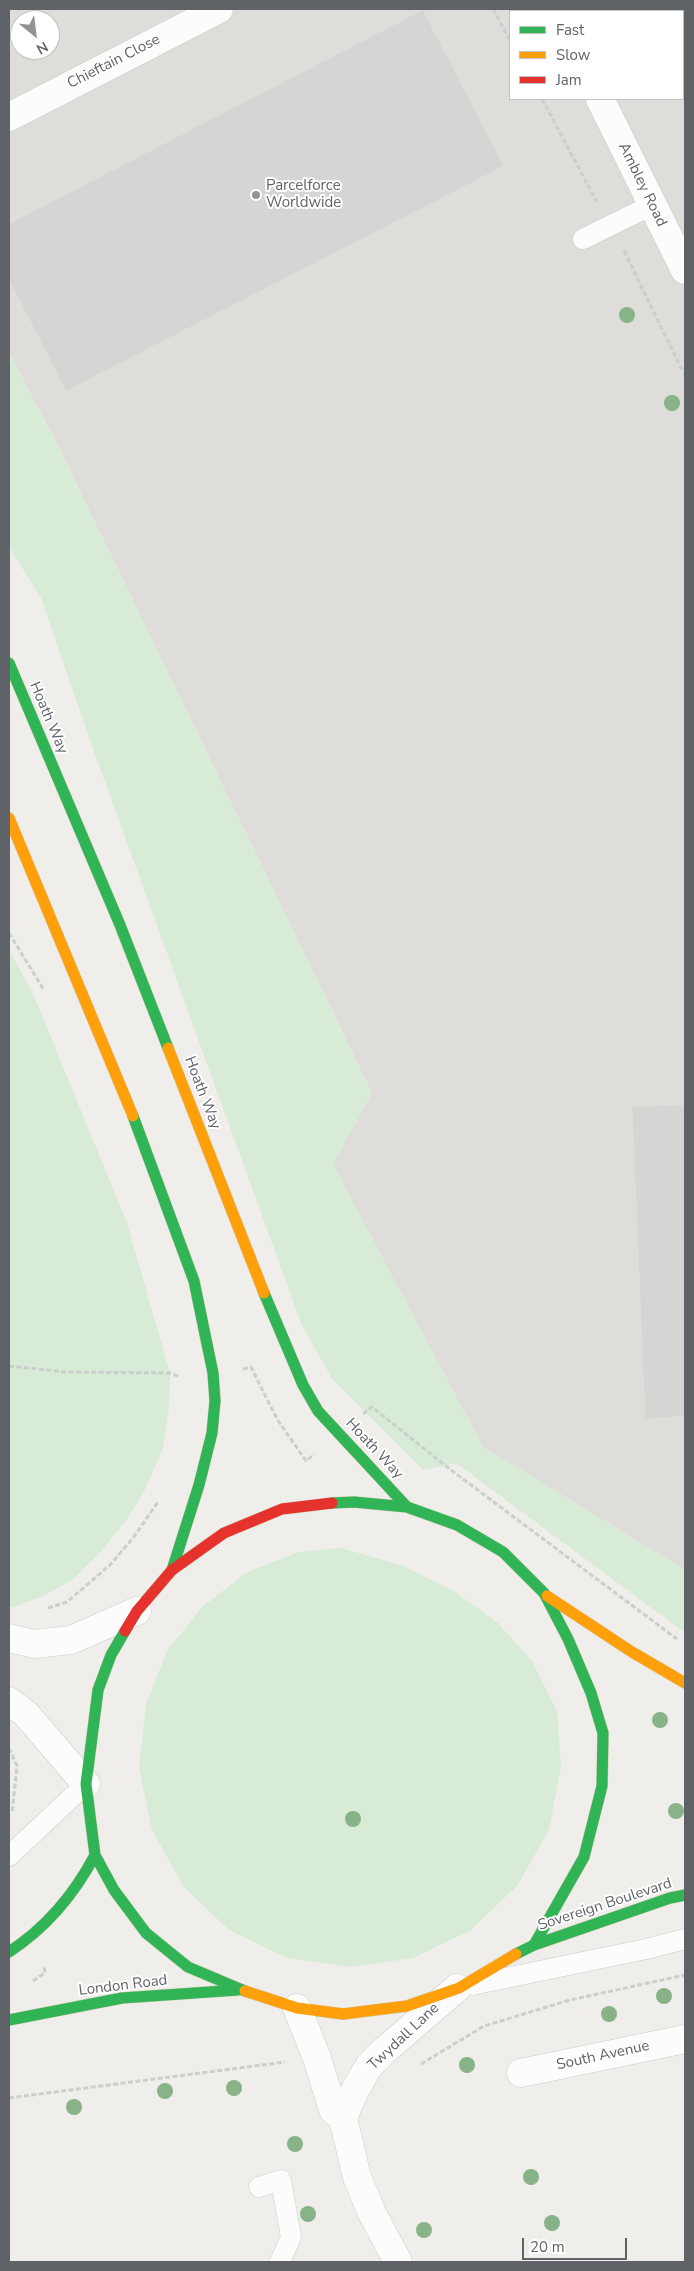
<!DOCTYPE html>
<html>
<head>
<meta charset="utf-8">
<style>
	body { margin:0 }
	#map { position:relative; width:694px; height:2271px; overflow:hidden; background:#efeeea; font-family:"Nunito Sans",sans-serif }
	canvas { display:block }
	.frame { position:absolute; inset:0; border:10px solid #5f6368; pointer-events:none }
	.legend { position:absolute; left:509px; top:10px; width:175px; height:90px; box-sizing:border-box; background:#fff; border:1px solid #bfc1c3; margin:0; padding:6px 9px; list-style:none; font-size:15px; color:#5f6368 }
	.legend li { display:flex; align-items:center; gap:10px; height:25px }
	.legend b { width:25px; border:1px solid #bfc1c3 }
	.north { position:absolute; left:10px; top:10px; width:50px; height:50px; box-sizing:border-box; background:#fff; border:1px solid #bfc1c3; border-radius:50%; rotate:151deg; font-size:14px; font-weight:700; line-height:20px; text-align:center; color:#5f6368 }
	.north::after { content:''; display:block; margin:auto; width:18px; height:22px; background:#919496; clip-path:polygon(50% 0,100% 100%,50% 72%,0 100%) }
	.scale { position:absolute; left:522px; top:2238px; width:105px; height:22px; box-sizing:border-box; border:2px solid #5f6368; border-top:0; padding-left:6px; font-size:15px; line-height:18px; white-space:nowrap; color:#5f6368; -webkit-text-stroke:4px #fff; paint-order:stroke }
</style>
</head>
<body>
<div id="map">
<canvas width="694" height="2271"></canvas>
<div class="frame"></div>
<ul class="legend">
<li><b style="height:6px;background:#30b455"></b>Fast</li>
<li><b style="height:6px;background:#ff9f0a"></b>Slow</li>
<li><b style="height:6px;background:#e5322d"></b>Jam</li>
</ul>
<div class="north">N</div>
<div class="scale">20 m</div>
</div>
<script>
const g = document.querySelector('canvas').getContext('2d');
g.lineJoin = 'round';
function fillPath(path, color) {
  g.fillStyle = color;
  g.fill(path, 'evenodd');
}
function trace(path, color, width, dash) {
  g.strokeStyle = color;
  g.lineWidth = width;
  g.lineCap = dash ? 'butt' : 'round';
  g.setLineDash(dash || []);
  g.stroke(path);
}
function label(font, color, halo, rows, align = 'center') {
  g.font = font + ' "Nunito Sans",sans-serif';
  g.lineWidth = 4;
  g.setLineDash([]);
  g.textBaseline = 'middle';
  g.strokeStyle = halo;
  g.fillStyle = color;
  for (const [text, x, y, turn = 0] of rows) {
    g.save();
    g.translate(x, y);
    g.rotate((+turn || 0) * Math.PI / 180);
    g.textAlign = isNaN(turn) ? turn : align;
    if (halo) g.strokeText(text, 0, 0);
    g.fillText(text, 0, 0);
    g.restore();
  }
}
fillPath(new Path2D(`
	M9 9H685V1570L483 1447 332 1164 372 1093 55 440 9 353ZM510 11H683V99H510ZM20 20H50V50H20Z`), '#dfddda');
fillPath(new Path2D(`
	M9 353 55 440 372 1093 333 1164 483 1447 685 1570V1633L456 1463 423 1470 333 1380 302 1326 92 746 41 598 9 547Z
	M9 949 34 996 127 1223 170 1373 169 1407 163 1448 143 1494 125 1522 98 1555 71 1581 43 1596 14 1607 9 1606Z
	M341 1548 401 1565 454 1591 498 1623 532 1661 557 1711 561 1767 549 1830 517 1886 471 1930 413 1958 350 1967 287 1958 229 1930 183 1886 152 1830 139 1767 146 1704 167 1651 202 1607 246 1573 299 1552Z`), '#d8ebd6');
const building = new Path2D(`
	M423 10 504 166 66 391 9 280V224Z
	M685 1105V1416L645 1419 632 1107Z`);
fillPath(building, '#d6d5d3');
trace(building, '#deddd9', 1);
const lane = new Path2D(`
	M583 239 652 205
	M9 1856 86 1784
	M472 1985 646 1949 685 1939
	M259 2187 281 2180 291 2237 280 2262`);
const street = new Path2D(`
	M555 9 556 11
	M600 99 685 270
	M9 117 219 9
	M9 1638 34 1644 71 1640 137 1611
	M9 1701 26 1714 86 1784
	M297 2008 317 2058 333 2110 343 2118
	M521 2073 685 2039
	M398 2262 372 2213 357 2177 343 2118 354 2092 369 2066 385 2050 457 1988`);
const fast = new Path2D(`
	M9 663 120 925 168 1048
	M133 1116 194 1281 213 1373 215 1401 212 1433 199 1485 172 1570
	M264 1293 303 1385 318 1411 407 1507
	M332 1503 354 1502 407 1507 457 1525 503 1552 544 1593 568 1639 591 1693 603 1733 602 1786 584 1857 534 1945
	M125 1631 111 1655 98 1690 86 1784 95 1855 114 1890 146 1933 188 1967 245 1991
	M9 1952C47 1927 74 1895 95 1855
	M516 1954 534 1945 670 1898 685 1895
	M9 2020 122 1998 238 1990`);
const slow = new Path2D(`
	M9 818 133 1116
	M168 1048 264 1293
	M547 1596 632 1652 685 1683
	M245 1991 297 2008 343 2014 407 2006 459 1988 516 1954`);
const jam = new Path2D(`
	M125 1631 137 1611 172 1570 224 1533 282 1509 332 1503`);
trace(lane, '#cbcccc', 21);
trace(street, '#cbcccc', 29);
trace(fast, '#d7ceb8', 12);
trace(slow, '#d7ceb8', 12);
trace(jam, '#d7ceb8', 12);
trace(new Path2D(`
	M493 9 510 40
	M542 99 597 202
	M624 251 685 376
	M9 933 44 990
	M9 1366 66 1372 170 1373 180 1377
	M243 1369 251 1367 277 1419 306 1461 314 1454
	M363 1414 372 1407 451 1470 677 1639
	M48 1608 67 1602 110 1565 133 1538 158 1502
	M9 1748 17 1766 12 1813
	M33 1981 45 1973 44 1966
	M421 2064 484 2026 570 2000 685 1975
	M9 2098 285 2062`), '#cacfcc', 3, [5, 2.5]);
trace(lane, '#fdfcfc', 20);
trace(street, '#fdfcfc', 28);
trace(fast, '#30b455', 11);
trace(slow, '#ff9f0a', 11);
trace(jam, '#e5322d', 11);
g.fillStyle = '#88b388';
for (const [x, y] of [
	[627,315],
	[672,403],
	[660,1720],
	[676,1811],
	[353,1819],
	[664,1996],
	[609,2014],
	[467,2065],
	[234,2088],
	[165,2091],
	[74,2107],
	[295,2144],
	[531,2177],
	[308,2214],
	[552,2223],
	[424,2230]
]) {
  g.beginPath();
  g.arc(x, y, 8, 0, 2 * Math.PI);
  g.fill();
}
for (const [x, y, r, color] of [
	[256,195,5,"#919496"]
]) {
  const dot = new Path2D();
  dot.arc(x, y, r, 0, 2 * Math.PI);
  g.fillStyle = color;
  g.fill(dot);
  trace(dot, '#fff', 2);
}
label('15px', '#5f6368', '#fff', [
	["Chieftain Close",114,62,-27],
	["Ambley Road",642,185,64],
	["Hoath Way",48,718,67],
	["Hoath Way",202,1093,69],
	["Hoath Way",374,1449,47],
	["Sovereign Boulevard",605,1905,-18],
	["London Road",123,1986,-7],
	["Twydall Lane",404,2037,-43],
	["South Avenue",603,2056,-12]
]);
label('15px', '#5f6368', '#fff', [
	["Parcelforce",266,186],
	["Worldwide",266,203]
], 'left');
</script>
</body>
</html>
